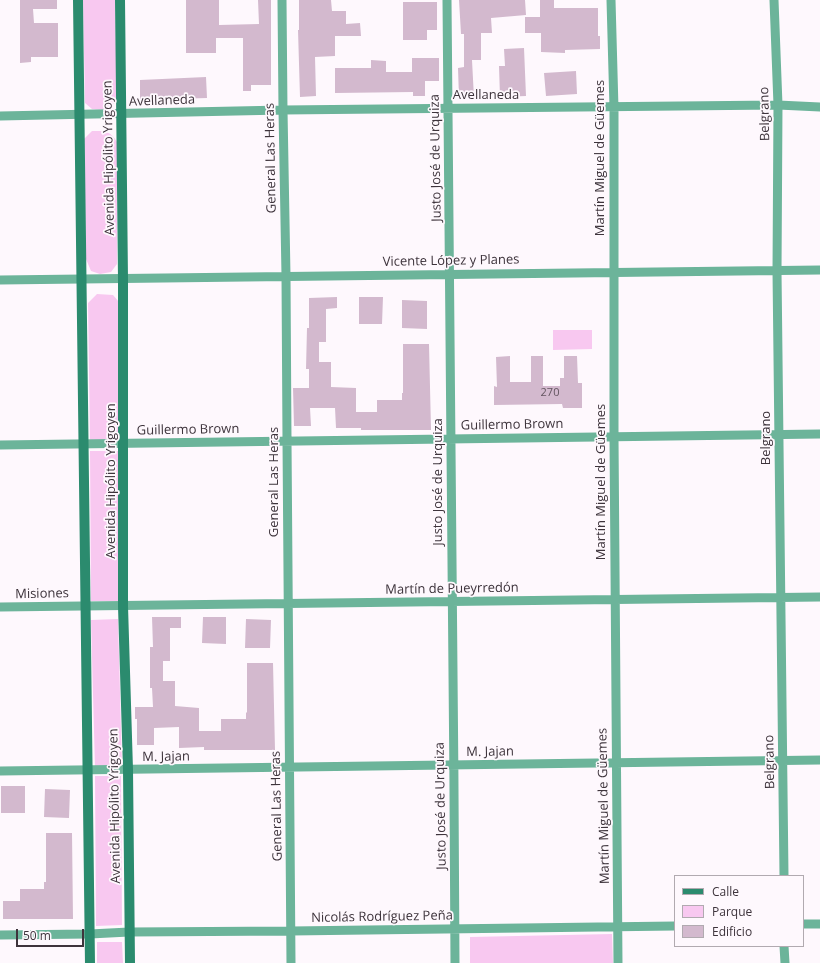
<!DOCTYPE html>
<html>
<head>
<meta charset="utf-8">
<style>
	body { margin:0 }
	#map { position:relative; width:820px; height:963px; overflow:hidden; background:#fef8fd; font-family:"Open Sans",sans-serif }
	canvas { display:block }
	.legend { position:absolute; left:674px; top:875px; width:130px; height:72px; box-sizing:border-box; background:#fef8fd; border:1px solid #b1aab0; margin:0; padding:5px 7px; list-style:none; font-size:12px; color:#3e343c }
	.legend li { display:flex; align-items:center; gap:8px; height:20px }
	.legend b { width:20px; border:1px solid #b1aab0 }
	.scale { position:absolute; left:16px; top:929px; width:68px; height:18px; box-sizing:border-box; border:2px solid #3e343c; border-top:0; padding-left:5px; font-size:12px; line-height:14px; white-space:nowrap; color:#3e343c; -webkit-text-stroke:3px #fef8fd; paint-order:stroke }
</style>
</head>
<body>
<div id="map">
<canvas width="820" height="963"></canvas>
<ul class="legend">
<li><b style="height:5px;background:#2b8b6e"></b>Calle</li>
<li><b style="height:11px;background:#f8c8f0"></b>Parque</li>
<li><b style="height:11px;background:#d3b9ce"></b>Edificio</li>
</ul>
<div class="scale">50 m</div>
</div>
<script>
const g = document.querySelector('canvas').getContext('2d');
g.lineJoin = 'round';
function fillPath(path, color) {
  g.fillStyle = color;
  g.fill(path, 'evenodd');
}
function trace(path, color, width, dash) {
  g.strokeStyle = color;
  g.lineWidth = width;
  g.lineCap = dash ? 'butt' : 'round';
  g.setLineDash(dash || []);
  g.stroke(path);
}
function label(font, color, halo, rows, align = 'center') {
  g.font = font + ' "Open Sans",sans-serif';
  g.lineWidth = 3.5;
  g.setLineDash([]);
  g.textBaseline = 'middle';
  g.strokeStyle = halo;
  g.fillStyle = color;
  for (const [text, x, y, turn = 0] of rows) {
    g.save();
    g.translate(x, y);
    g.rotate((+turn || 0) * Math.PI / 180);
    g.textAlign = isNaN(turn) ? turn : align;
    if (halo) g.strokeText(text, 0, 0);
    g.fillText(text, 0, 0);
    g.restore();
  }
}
fillPath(new Path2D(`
	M83 0H115L117 101 106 110 92 109 85 103Z
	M92 131C104 131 110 130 117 142V264L111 272 100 274 91 271 86 259 84 139Z
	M97 294 113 295 119 302V440L90 441 88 303Z
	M553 330H592V349L553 350Z
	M90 451H118V601H91Z
	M118 619 122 767 95 768 91 620Z
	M95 776H121L122 925 96 926Z
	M612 934 613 963H470V937Z
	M97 942H122L123 963H97Z`), '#f8c8f0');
fillPath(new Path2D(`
	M20 0H57V9H33L34 23H58V57H31V62L20 63Z
	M186 0H219V25L259 24 258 0H271V85H251V91H243V38H216V53H186Z
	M299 0H331L332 11H346V24L360 23 361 36H335V56L315 57 316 96 300 97 298 30H299Z
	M459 0H525L526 15 491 18 492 33H481V60H472L474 98H459L458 68 464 67V34H461Z
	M540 0H554V8H598V36H600V49L565 50V53L541 52V33H525V17H540Z
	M403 2H437V30H427V40H403Z
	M524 48 526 96 500 97 499 66H505L504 49Z
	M412 58H439V81H425V96H413V92L335 93V68H371V60L386 61V72H412Z
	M576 71 577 94 546 96 544 73Z
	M206 77 207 98 140 100V80Z
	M337 297V308L326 309V342H319V362H331V387L356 388V412H377V400H402V393H403V344H429L431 430H361V428H336L335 408H310L311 426H294L293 388H309V369H306L307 328H309V298Z
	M359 297H383L382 324H359Z
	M402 300 427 301V329L402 328Z
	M510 356V382H531V356H543V386H560V378H564V356H577L578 383H582V408H563L562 404 494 405V386L497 387 496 357Z
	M152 617H181V628H170V661H163V681H175V706L199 708V731H221V719H246V713L247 712V663H273L275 750H204V747L179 748V727L154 728V745H137V719H135V707H153L152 688H150V647H153Z
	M203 617H226V644L202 643Z
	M246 619 271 620 270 648H245Z
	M1 786H25V813H1Z
	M45 789 70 790 69 818 44 817Z
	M46 833H72L73 919H3V901H20V889H44V882H46Z`), '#d3b9ce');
trace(new Path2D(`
	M282 0 283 110 286 276 287 441 291 963
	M447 0C452 321 453 642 455 963
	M611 0 614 108V437L618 963
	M774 0 778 105 777 271 784 876
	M0 116 283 110 778 105 820 107
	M0 280 820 270
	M0 445 820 434
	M0 607 820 597
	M0 771 820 760
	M803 924H820
	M0 935 90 934 129 932 291 931 675 926
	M784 946 785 963`), '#6cb49a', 9);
trace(new Path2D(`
	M78 0 90 963
	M120 0 123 279V606L128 770 130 963`), '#2b8b6e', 10);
label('11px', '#635560', null, [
	["270",550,393]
]);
label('13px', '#3e343c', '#fef8fd', [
	["Avellaneda",486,95],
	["Avellaneda",162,101,-2],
	["Belgrano",765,114,-91],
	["Avenida Hipólito Yrigoyen",109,158,-91],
	["General Las Heras",271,158,-91],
	["Justo José de Urquiza",436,158,-91],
	["Martín Miguel de Güemes",600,158,-90],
	["Vicente López y Planes",451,261,-1],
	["Guillermo Brown",512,425,-1],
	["Guillermo Brown",188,430,-1],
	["Belgrano",766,438,-90],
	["Avenida Hipólito Yrigoyen",111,481,-90],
	["General Las Heras",274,482,-90],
	["Justo José de Urquiza",438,482,-90],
	["Martín Miguel de Güemes",601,482,-90],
	["Martín de Pueyrredón",452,589,-1],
	["Misiones",42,594,-1],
	["M. Jajan",490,752,-1],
	["M. Jajan",166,757,-1],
	["Belgrano",770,762,-91],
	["Avenida Hipólito Yrigoyen",115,806,-91],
	["General Las Heras",277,806,-91],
	["Justo José de Urquiza",441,806,-91],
	["Martín Miguel de Güemes",604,806,-91],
	["Nicolás Rodríguez Peña",382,917,-1]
]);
</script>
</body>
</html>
